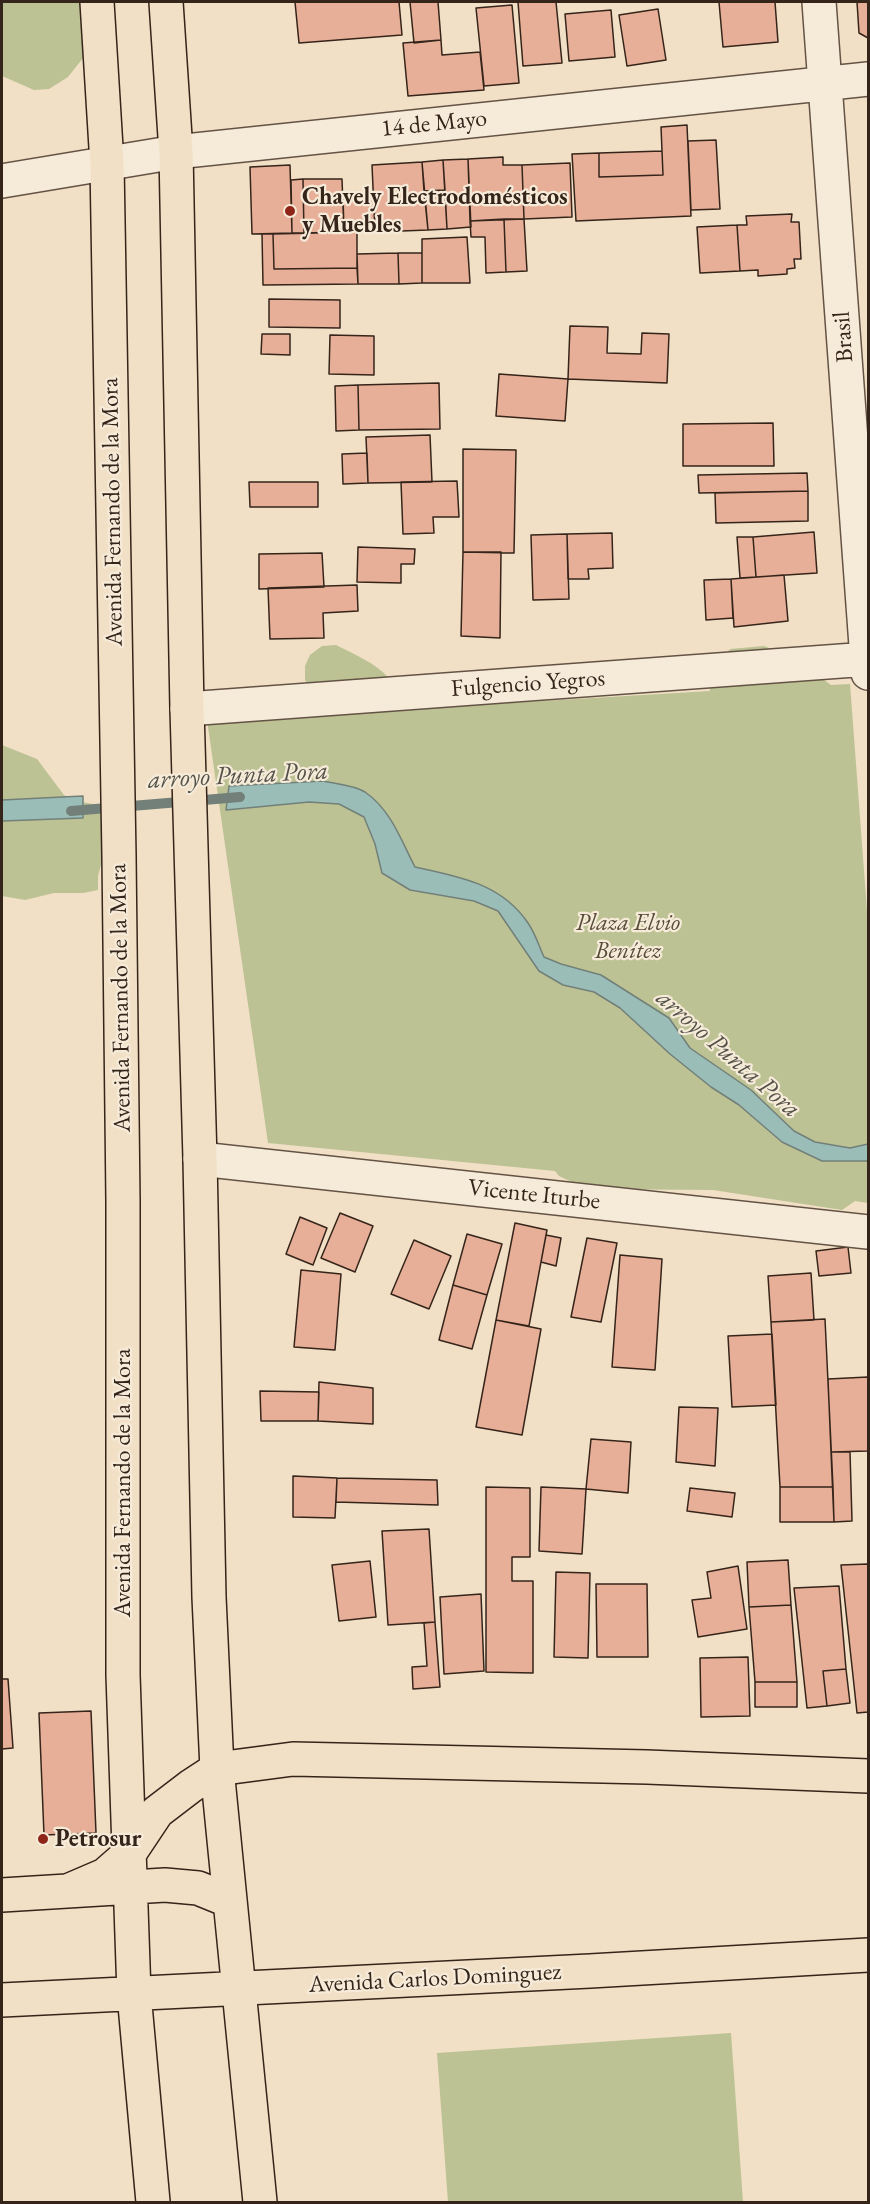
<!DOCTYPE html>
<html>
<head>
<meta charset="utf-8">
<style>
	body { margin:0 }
	#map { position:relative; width:870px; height:2204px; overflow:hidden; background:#f1e0c5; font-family:"EB Garamond",serif }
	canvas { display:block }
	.frame { position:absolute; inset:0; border:3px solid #35241a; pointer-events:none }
</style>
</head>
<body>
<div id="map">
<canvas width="870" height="2204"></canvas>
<div class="frame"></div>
</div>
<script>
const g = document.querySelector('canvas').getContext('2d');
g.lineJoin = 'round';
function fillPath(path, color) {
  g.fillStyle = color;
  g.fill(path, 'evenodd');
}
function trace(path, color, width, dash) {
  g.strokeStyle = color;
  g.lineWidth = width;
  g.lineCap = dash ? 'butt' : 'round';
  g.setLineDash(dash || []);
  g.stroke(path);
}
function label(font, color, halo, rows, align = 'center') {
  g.font = font + ' "EB Garamond",serif';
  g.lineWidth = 4.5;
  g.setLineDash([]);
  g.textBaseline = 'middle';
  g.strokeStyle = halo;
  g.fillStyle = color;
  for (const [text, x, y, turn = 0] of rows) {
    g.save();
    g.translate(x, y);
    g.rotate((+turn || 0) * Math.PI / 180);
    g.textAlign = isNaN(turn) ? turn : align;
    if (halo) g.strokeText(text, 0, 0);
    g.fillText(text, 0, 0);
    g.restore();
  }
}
fillPath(new Path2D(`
	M2 2H92L91 48 68 77 49 89 34 90 2 76Z
	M336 645C374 664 389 669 409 709L710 691C708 677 720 659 730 649L764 646 792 657 831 685 850 684 868 924V1203L855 1201 842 1210 713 1190 587 1189 559 1176 555 1171 268 1143 207 720 323 713 305 680V666L310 655 322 646Z
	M2 745 37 759 64 795 76 801 104 806 115 855 102 861 98 876V890L83 893H54L25 900 2 896Z
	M731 2033 743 2202H448L437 2053Z`), '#bcc294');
const water = new Path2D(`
	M323 781C336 784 354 785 365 792 391 810 401 840 415 867 459 877 501 883 528 923 535 933 539 946 544 957L561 964 601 975 669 1018 690 1048 751 1090 794 1131 815 1142 850 1148 868 1144V1161H822L782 1142 739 1105 711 1087 670 1054 620 1008 594 992 563 985 539 971 498 911 474 901 410 890 382 873 375 844 364 817 339 804 309 802 226 810 229 786Z
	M83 796V818L2 821V800Z`);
fillPath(water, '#9bbdb8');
trace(water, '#728079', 1.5);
trace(new Path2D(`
	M71 811 240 797`), '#728079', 10);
const building = new Path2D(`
	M295 2H399L402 35 299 43Z
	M410 2H438L441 40 414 43Z
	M518 2H556L562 63 523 66Z
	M719 2H775L778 42 723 47Z
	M857 2H868V38L859 33Z
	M512 5 519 83 484 86 476 8Z
	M658 9 666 60 627 66 619 15Z
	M611 10 615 57 569 61 565 14Z
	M441 40 442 55 480 52 484 90 408 96 403 43Z
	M687 125 691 216 576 221 572 154 599 153V177L663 175 661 127Z
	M716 140 720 209 691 210 688 141Z
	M662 151 663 175 599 177V153Z
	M503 157V165H522L524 219 470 221 468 159Z
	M468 159 471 227 447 229 443 160Z
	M443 160 445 190 424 191 422 162Z
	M422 162 428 230 375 232 372 165Z
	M570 163 572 217 524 219 522 165Z
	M290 165 292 233 252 234 250 167Z
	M303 179 304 233H292L291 180Z
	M303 179H342L344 232 304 233Z
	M445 190 447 229 428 230 424 191Z
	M343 196H374L375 232H344Z
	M792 214 791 222H799L801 259H794L795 268 787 269V274L758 276V270L740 271 737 225H747L746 216Z
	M504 219H524L527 271 506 272Z
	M504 219 506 272 486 273 485 237H471L470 221Z
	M737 225 740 271 700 273 697 227Z
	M357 232V268L274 269 273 234Z
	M262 234H273L274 269 357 268 358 284 263 285Z
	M467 237 470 283H422V239Z
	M398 253H422V283L399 284Z
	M398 253 399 284H358L357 254Z
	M269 299 340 300V328L269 327Z
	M570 326 608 327 607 353 641 354 642 333 669 334 667 383 568 379Z
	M262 334H290V355L261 354Z
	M330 335 374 336V375L329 374Z
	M499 374 568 379 565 421 496 416Z
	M439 383 440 429 359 430 358 385Z
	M358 385 359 430 336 431 335 386Z
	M773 423 774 466H683V424Z
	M430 435 432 482 368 483 366 437Z
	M463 449 516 450 514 553 463 552Z
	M367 453 368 483 343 484 342 454Z
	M807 473 808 491 699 493 698 475Z
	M457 481 459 517H433L434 533 403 534 401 482Z
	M249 482H318V507H250Z
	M808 491V521L716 523 715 493Z
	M814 532 817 573 756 577 753 537Z
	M612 533 613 568 588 569 589 579H568L567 534Z
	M567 534 569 599 533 600 531 535Z
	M737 537H753L756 577 740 578Z
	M358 547 415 549 414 564H401V583L357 582Z
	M463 552H501L500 638 461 636Z
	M322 553 324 587 259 589V554Z
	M784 575 788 621 734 627 731 579Z
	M731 579 733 618 706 620 704 580Z
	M357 585 358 611 323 613 324 638 270 639 268 588Z
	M340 1213 373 1226 355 1272 321 1258Z
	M300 1217 327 1228 313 1265 286 1254Z
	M515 1223 547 1230 529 1326 496 1320Z
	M467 1234 502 1244 487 1295 453 1285Z
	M546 1235 561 1238 556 1266 541 1262Z
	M587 1238 617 1243 601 1322 571 1317Z
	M414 1240 451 1256 429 1309 391 1294Z
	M848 1247 851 1273 819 1276 816 1251Z
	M620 1255 662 1259 655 1370 612 1367Z
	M301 1270 341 1274 335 1350 294 1347Z
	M811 1273 814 1320 771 1322 768 1276Z
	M453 1285 487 1295 472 1349 439 1340Z
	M825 1319 833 1487H780L771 1322Z
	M496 1320 541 1329 522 1435 476 1427Z
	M772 1334 776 1405 732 1407 728 1336Z
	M868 1377V1451L831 1452 828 1379Z
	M319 1382 373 1388V1424L318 1421Z
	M260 1391 319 1392 318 1421H261Z
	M679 1407 718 1408 715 1466 676 1462Z
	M591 1439 631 1442 628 1493 586 1489Z
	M831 1452H850L852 1521 834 1522Z
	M293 1476 337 1478 335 1518 293 1517Z
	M337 1478 437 1480 438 1505 336 1502Z
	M486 1487 530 1488V1557H512V1581H533V1673L486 1672Z
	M541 1487 586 1489 582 1554 539 1551Z
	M780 1487H833L834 1522H780Z
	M690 1488 735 1493 732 1517 687 1511Z
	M429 1529 435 1622 388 1625 382 1531Z
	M788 1560 791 1605 749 1607 747 1562Z
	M370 1561 376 1617 339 1621 332 1565Z
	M868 1564V1712L857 1713 841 1565Z
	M738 1566 747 1629 698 1637 692 1600 711 1598 707 1572Z
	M556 1572 590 1573 588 1658 554 1657Z
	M596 1584H647L648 1657H597Z
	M839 1586 846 1669 823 1671 827 1706 807 1708 794 1588Z
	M481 1594 484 1671 444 1674 440 1597Z
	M791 1605 797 1682H755L749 1607Z
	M435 1622 440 1687 413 1689 412 1667 427 1666 424 1623Z
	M748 1657 750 1716 701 1717 700 1658Z
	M846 1669 850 1703 827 1706 823 1671Z
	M2 1679H8L13 1748 2 1749Z
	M755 1682H797V1707H755Z
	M91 1711 96 1833 44 1835 39 1713Z`);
fillPath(building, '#e7af97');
trace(building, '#35241a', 1.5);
const minor = new Path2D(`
	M819 2 868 673
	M2 181 176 152 868 79
	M187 709 868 659
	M200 1159 868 1232`);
const major = new Path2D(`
	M97 2 107 164 119 856 123 1202V1675L134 1994 153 2202
	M166 2 176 152 187 709 200 1159 209 1597 217 1769 260 2202
	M70 1890 105 1875 129 1854 157 1812 191 1786 217 1769 293 1759 647 1767 868 1776
	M2 1895 165 1885 198 1888 230 1901
	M2 2000 590 1971 868 1955`);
trace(minor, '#645345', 36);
trace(major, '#35241a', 36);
trace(minor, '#f6ebd9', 33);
trace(major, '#f1e0c5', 33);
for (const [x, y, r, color] of [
	[290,211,6,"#8f2418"],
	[43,1839,6,"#8f2418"]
]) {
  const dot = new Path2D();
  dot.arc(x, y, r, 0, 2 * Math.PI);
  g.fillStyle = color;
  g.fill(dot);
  trace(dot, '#f6ebd9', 2);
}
label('24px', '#35241a', '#f6ebd9', [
	["14 de Mayo",434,124,-6],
	["Brasil",844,337,-94],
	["Avenida Fernando de la Mora",113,512,-91],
	["Fulgencio Yegros",528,684,-4],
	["Avenida Fernando de la Mora",121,998,-91],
	["Vicente Iturbe",534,1195,6],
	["Avenida Fernando de la Mora",123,1483,-90],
	["Avenida Carlos Dominguez",435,1979,-3]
]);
label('bold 24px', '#35241a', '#f6ebd9', [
	["Chavely Electrodomésticos",302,197],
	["y Muebles",302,225],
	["Petrosur",55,1839]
], 'left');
label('italic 24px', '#574c38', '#f6ebd9', [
	["Plaza Elvio",628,923],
	["Benítez",628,951]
]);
label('italic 26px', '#545249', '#f6ebd9', [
	["arroyo Punta Pora",238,776,-3],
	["arroyo Punta Pora",728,1054,41]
]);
</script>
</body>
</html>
